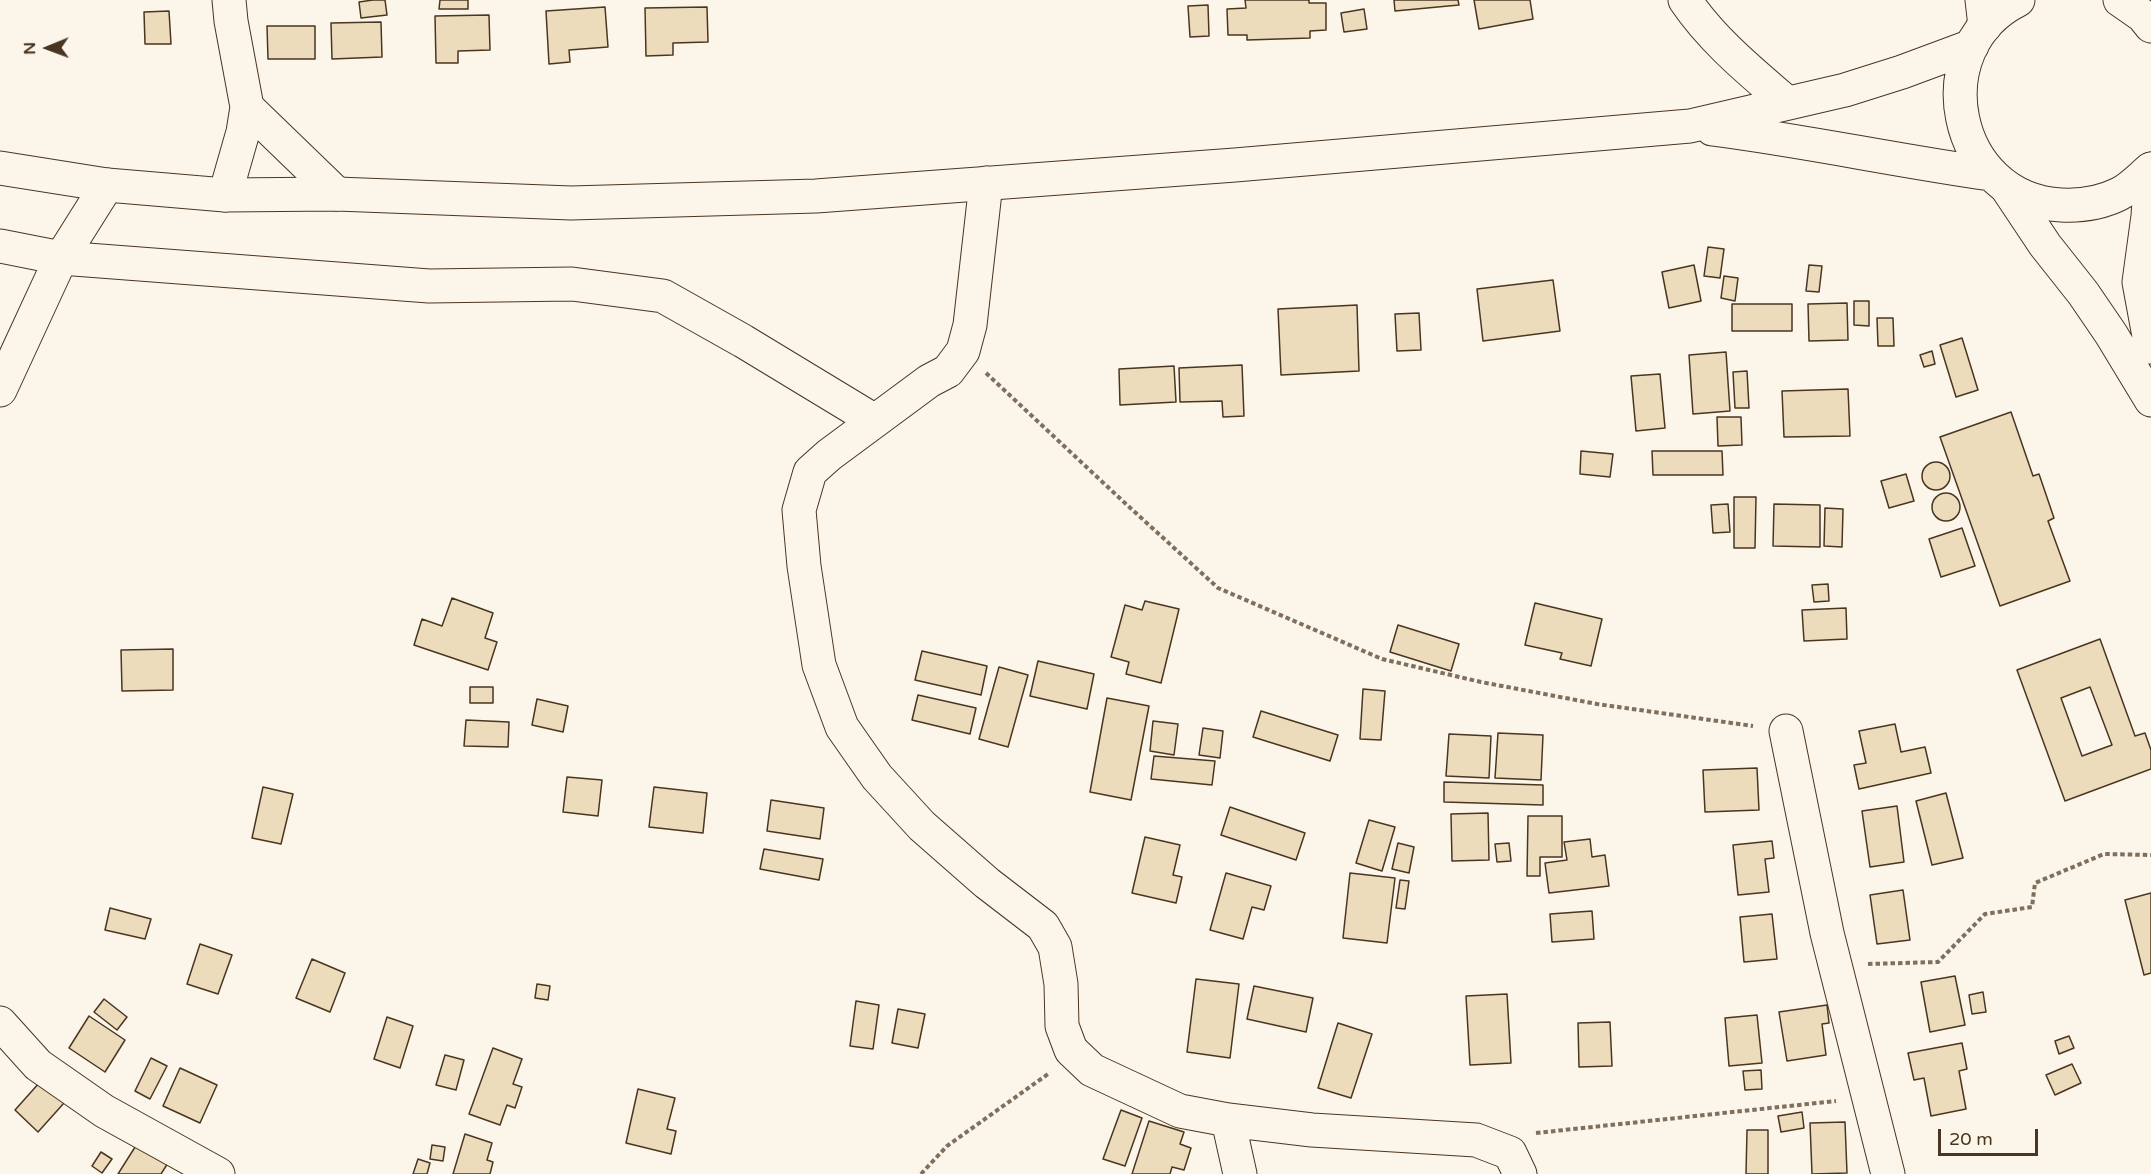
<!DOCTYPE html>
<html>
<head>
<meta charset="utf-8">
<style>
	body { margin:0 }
	#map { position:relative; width:2151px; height:1174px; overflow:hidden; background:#fbf6e9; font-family:"Varela Round",sans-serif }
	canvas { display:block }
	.north { position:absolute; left:18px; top:18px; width:60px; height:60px; -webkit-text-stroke:4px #fbf6e9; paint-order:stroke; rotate:269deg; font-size:16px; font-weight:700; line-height:24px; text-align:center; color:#4a3520 }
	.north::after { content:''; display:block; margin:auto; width:21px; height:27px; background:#4a3520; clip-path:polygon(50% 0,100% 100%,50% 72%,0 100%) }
	.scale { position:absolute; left:1938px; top:1129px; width:100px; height:27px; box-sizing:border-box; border:3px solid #4a3520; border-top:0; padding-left:8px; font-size:18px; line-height:21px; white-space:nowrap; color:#4a3520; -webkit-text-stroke:4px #fbf6e9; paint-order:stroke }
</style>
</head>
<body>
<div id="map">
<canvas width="2151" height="1174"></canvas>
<div class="north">N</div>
<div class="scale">20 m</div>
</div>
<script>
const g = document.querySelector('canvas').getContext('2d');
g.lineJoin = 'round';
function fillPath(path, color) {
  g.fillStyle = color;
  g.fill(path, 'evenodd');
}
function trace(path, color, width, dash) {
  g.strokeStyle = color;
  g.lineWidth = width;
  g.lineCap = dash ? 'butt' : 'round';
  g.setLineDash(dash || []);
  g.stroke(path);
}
const building = new Path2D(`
	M373 0H385L387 15 361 18 359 2Z
	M440 0H468V9H439Z
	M1245 0H1309V3H1326V30L1310 31V38L1247 40V35H1228L1227 9 1246 8Z
	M1394 0H1458L1459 5 1395 11Z
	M1474 0H1530L1533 19 1479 29Z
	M1208 5 1209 36 1190 37 1188 6Z
	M605 7 608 47 569 50 570 62 549 64 546 11Z
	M707 7 708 42 673 43V55L646 56 645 8Z
	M1364 9 1367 29 1344 32 1341 13Z
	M169 11 171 44H145L144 12Z
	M489 15 490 50 458 51V63H436L435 16Z
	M381 22 382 57 332 59 331 23Z
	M267 26H315V59H268Z
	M1708 247 1724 249 1720 278 1704 276Z
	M1694 265 1701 301 1669 308 1662 272Z
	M1809 265 1822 266 1819 292 1806 291Z
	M1724 276 1738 278 1735 301 1721 298Z
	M1553 280 1560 331 1483 341 1477 289Z
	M1854 301H1869V326L1854 325Z
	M1847 303 1848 340 1809 341 1808 304Z
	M1732 304H1792V331H1732Z
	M1357 305 1359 371 1281 375 1278 309Z
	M1419 313 1421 350 1397 351 1395 314Z
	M1877 318H1893L1894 346H1878Z
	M1962 338 1978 390 1956 397 1940 345Z
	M1932 351 1935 364 1924 367 1920 355Z
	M1726 352 1730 411 1693 414 1689 355Z
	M1242 365 1244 416 1223 417 1222 401 1180 402 1179 368Z
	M1174 366 1176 402 1120 405 1119 369Z
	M1747 371 1749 408H1735L1733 372Z
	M1660 374 1665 428 1636 431 1631 376Z
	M1848 389 1850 436 1784 437 1782 391Z
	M2011 412 2033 476 2039 474 2054 518 2048 521 2070 581 2000 606 1940 437Z
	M1717 417H1741L1742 445 1718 446Z
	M1581 451 1613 454 1610 477 1580 474Z
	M1652 451H1722L1723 475H1653Z
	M1922 476a14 14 0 1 1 28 0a14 14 0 1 1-28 0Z
	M1906 474 1914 501 1889 508 1881 481Z
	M1932 507a14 14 0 1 1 28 0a14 14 0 1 1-28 0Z
	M1734 497H1756L1755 548H1734Z
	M1728 504 1730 532 1713 533 1711 505Z
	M1774 504 1820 505V547L1773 546Z
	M1825 508 1843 509 1842 547 1824 546Z
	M1962 528 1975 566 1941 577 1929 539Z
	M1828 584 1829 601 1814 602 1812 585Z
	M452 598 493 613 485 638 497 642 488 670 414 645 422 619 442 626Z
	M1145 601 1179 609 1161 683 1126 674 1129 662 1111 657 1125 605 1142 610Z
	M1535 603 1602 619 1591 666 1560 659 1562 653 1525 645Z
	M1846 608 1847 639 1804 641 1802 610Z
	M1398 625 1459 644 1451 671 1390 652Z
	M2100 639 2135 736 2145 733 2151 750V769L2065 801 2017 670ZM2090 687 2112 745 2082 756 2061 698Z
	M173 649V690L122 691 121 650Z
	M922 651 987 666 981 695 915 680Z
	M1038 661 1094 674 1087 709 1030 696Z
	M999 667 1028 675 1008 747 979 739Z
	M470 687H493V703H470Z
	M1363 689 1385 691 1381 740 1360 739Z
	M918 695 976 708 970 734 912 720Z
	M1107 698 1149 706 1131 800 1090 792Z
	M537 699 568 706 563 732 532 725Z
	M1261 711 1338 735 1330 761 1253 737Z
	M466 720 509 722 508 747 464 746Z
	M1153 721 1178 724 1174 755 1150 751Z
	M1895 724 1901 752 1925 747 1931 773 1859 789 1854 765 1866 763 1859 731Z
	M1203 728 1223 731 1220 758 1199 755Z
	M1498 733 1543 735 1541 780 1495 778Z
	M1449 734 1491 736 1489 778 1446 776Z
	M1154 756 1215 761 1212 785 1151 779Z
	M1757 768 1759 810 1705 812 1703 770Z
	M567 777 602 780 598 816 563 812Z
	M1444 782 1543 785V805L1444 802Z
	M263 787 293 794 281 844 252 838Z
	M654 787 707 793 703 833 649 827Z
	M1946 793 1963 858 1932 865 1916 801Z
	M771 800 824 808 820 839 767 831Z
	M1897 806 1904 862 1870 867 1862 811Z
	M1230 807 1305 833 1296 860 1221 835Z
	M1488 813 1489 860 1452 861 1451 814Z
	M1528 816H1562V857H1540V876H1527Z
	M1369 820 1395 827 1382 871 1356 863Z
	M1145 837 1180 845 1173 875 1182 877 1176 903 1132 893Z
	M1590 839 1592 857 1605 855 1609 886 1549 893 1545 863 1567 860 1564 842Z
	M1772 841 1774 858 1765 859 1769 892 1738 895 1733 845Z
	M1398 843 1414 847 1409 873 1392 869Z
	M1509 843 1511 861 1497 862 1495 844Z
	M764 849 823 859 819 880 760 869Z
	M1226 873 1271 886 1264 910 1252 907 1243 939 1210 930Z
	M1350 873 1395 878 1387 943 1343 938Z
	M1400 880 1409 881 1405 909 1396 908Z
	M1903 890 1910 940 1877 944 1870 895Z
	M2151 893V973L2144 975 2125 900Z
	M110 908 151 919 145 939 105 930Z
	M1592 911 1594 939 1552 942 1550 914Z
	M1772 914 1777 959 1744 962 1740 917Z
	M200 944 232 955 218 994 187 984Z
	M312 959 345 973 330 1012 296 998Z
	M1955 976 1965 1025 1930 1032 1921 982Z
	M1196 979 1239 984 1230 1058 1187 1052Z
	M537 984 550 986 548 1000 535 998Z
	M1254 986 1313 998 1306 1032 1247 1019Z
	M1983 992 1986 1012 1972 1014 1969 995Z
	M1507 994 1511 1063 1470 1065 1466 996Z
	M104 999 127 1017 117 1030 94 1012Z
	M856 1001 879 1005 873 1049 850 1046Z
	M1827 1005 1829 1023 1822 1024 1826 1055 1787 1061 1779 1012Z
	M898 1009 925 1014 918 1048 892 1043Z
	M1757 1015 1762 1063 1729 1066 1725 1018Z
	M89 1016 125 1040 105 1072 69 1048Z
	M387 1017 413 1026 400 1068 374 1059Z
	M1610 1022 1612 1066 1579 1067 1578 1023Z
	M1338 1023 1372 1034 1351 1098 1318 1088Z
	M2069 1036 2074 1048 2059 1054 2055 1041Z
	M1962 1043 1967 1069 1959 1071 1966 1109 1931 1116 1924 1078 1914 1080 1908 1053Z
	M493 1048 522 1059 513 1084 522 1087 515 1108 507 1105 500 1125 469 1114Z
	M445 1055 464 1060 456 1090 436 1085Z
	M151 1058 167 1066 150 1099 135 1091Z
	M2072 1064 2081 1083 2055 1095 2046 1075Z
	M180 1068 217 1085 200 1123 163 1106Z
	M1761 1070 1762 1089 1745 1090 1743 1071Z
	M40 1082 64 1103 38 1132 15 1110Z
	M638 1089 675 1098 667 1129 676 1131 671 1154 626 1143Z
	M1121 1110 1142 1118 1125 1166 1103 1159Z
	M1802 1112 1804 1128 1781 1132 1778 1116Z
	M1149 1121 1184 1132 1180 1144 1191 1148 1184 1170 1172 1167 1170 1174H1132Z
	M1845 1122 1847 1173 1812 1174 1810 1123Z
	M1747 1130H1768V1174H1746Z
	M465 1134 492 1143 487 1160 493 1162 490 1174H453Z
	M137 1144 168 1163 161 1174H118Z
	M432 1145 445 1147 443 1161 430 1159Z
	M101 1152 112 1159 102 1173 92 1166Z
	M418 1159 430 1163 427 1174H413Z`);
fillPath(building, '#ecdcbc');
trace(building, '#4a3520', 1.5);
const minor = new Path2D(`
	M1685 0C1712 40 1750 71 1786 102
	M1982 0 1985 26
	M247 107 337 194
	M986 183 970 325 963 351 948 371 929 381 829 455 810 472 799 510 804 566 819 665 842 727 877 777 922 826 987 883 1043 926 1055 947 1061 984 1062 1026 1071 1050 1092 1070 1180 1111 1228 1120 1312 1130 1476 1140 1510 1153 1520 1174
	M225 195 243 132 247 107 231 21 229 0
	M0 246 61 258 429 286 572 284 663 296 743 341 875 421
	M0 390 61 258 107 185
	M1786 731 1827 933 1888 1174
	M0 1023 38 1065 104 1111 218 1174
	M1228 1120 1240 1174`);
const major = new Path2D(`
	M2151 169 2148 216 2139 282 2151 347
	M2007 188 2045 245 2083 293 2111 334 2151 400`);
const highway = new Path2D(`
	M2018 0C1922 48 1952 199 2061 205 2081 206 2101 203 2119 194 2130 189 2141 177 2151 169
	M2120 0 2143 16 2151 26
	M1712 129C1806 141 1898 161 1991 174
	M0 168 107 185 225 195 337 194 571 203 816 196 1235 165 1690 126 1845 90 1902 72 1972 46`);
trace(minor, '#4a3520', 35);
trace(major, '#4a3520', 35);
trace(highway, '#4a3520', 35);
trace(new Path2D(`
	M986 373 1126 504 1218 588 1382 659 1481 682 1597 704 1753 726
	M1868 964 1938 962 1985 914 2032 907 2035 883 2104 854 2151 855
	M1536 1133 1836 1101
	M921 1174 947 1146 1048 1074`), '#7f6f5c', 4, [4.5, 3]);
trace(minor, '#fbf6e9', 33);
trace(major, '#fbf6e9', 33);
trace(highway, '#fbf6e9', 33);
</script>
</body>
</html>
